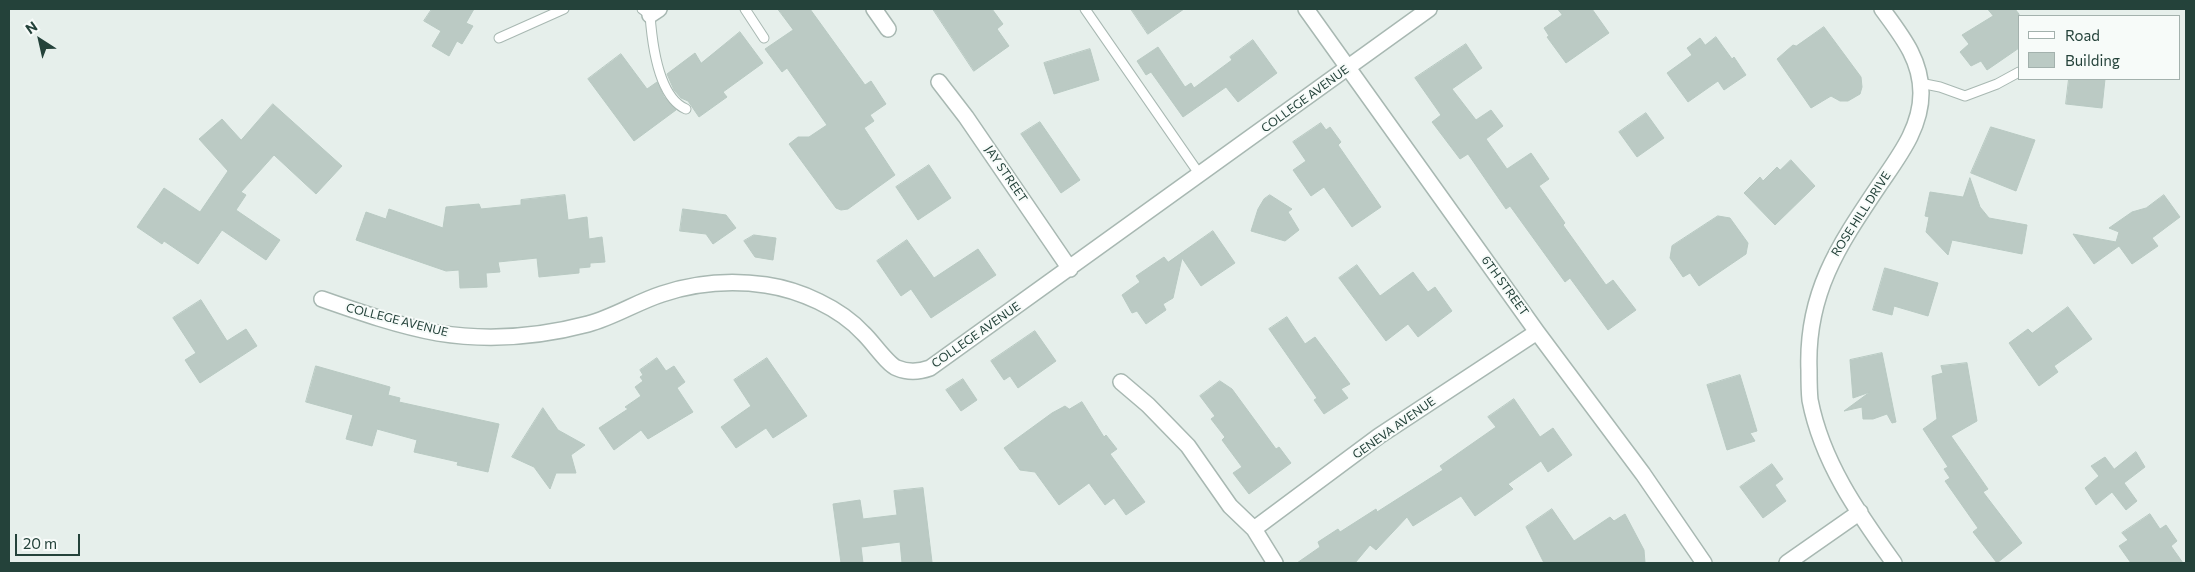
<!DOCTYPE html>
<html>
<head>
<meta charset="utf-8">
<style>
	body { margin:0 }
	#map { position:relative; width:2195px; height:572px; overflow:hidden; background:#e6efeb; font-family:Commissioner,sans-serif }
	canvas { display:block }
	.frame { position:absolute; inset:0; border:10px solid #24423a; pointer-events:none }
	.legend { position:absolute; left:2018px; top:15px; width:162px; height:65px; box-sizing:border-box; background:#f7fbf9; border:1px solid #a3b1ad; margin:0; padding:6px 9px; list-style:none; font-size:15px; color:#24423a }
	.legend li { display:flex; align-items:center; gap:10px; height:25px }
	.legend b { width:25px; border:1px solid #a3b1ad }
	.north { position:absolute; left:15px; top:15px; width:50px; height:50px; -webkit-text-stroke:4px #f7fbf9; paint-order:stroke; rotate:325deg; font-size:14px; font-weight:700; line-height:20px; text-align:center; color:#24423a }
	.north::after { content:''; display:block; margin:auto; width:18px; height:22px; background:#24423a; clip-path:polygon(50% 0,100% 100%,50% 72%,0 100%) }
	.scale { position:absolute; left:15px; top:534px; width:65px; height:22px; box-sizing:border-box; border:2px solid #24423a; border-top:0; padding-left:6px; font-size:15px; line-height:18px; white-space:nowrap; color:#24423a; -webkit-text-stroke:4px #f7fbf9; paint-order:stroke }
</style>
</head>
<body>
<div id="map">
<canvas width="2195" height="572"></canvas>
<div class="frame"></div>
<ul class="legend">
<li><b style="height:6px;background:#fff"></b>Road</li>
<li><b style="height:14px;background:#bbcac4"></b>Building</li>
</ul>
<div class="north">N</div>
<div class="scale">20 m</div>
</div>
<script>
const g = document.querySelector('canvas').getContext('2d');
g.lineJoin = 'round';
function fillPath(path, color) {
  g.fillStyle = color;
  g.fill(path, 'evenodd');
}
function trace(path, color, width, dash) {
  g.strokeStyle = color;
  g.lineWidth = width;
  g.lineCap = dash ? 'butt' : 'round';
  g.setLineDash(dash || []);
  g.stroke(path);
}
function label(font, color, halo, rows, align = 'center') {
  g.font = font + ' Commissioner,sans-serif';
  g.lineWidth = 4;
  g.setLineDash([]);
  g.textBaseline = 'middle';
  g.strokeStyle = halo;
  g.fillStyle = color;
  for (const [text, x, y, turn = 0] of rows) {
    g.save();
    g.translate(x, y);
    g.rotate((+turn || 0) * Math.PI / 180);
    g.textAlign = isNaN(turn) ? turn : align;
    if (halo) g.strokeText(text, 0, 0);
    g.fillText(text, 0, 0);
    g.restore();
  }
}
const building = new Path2D(`
	M432 9H474L466 23 473 26 462 44 457 41 449 56 432 46 441 31 424 21Z
	M778 9H810L865 85 871 81 886 104 870 115 874 121 864 128 895 175 848 209 841 210 836 208 789 144 798 137H809L827 125 787 68 782 72 765 49 793 30Z
	M933 9H992L1003 24 997 29 1009 46 974 71Z
	M1131 9H1184L1148 34Z
	M1558 9H1592L1609 33 1566 63 1547 37 1549 36 1544 28 1562 15Z
	M1988 9H2015L2019 14V48L1987 70 1981 61 1971 66 1960 52 1969 44 1962 35 1993 16Z
	M1824 27 1861 77 1862 87 1860 94 1848 101H1840L1831 96 1811 108 1777 59 1793 45 1796 46Z
	M740 32 763 63 723 92 727 97 699 117 688 101 681 98 674 90 667 74 695 53 701 63Z
	M1716 37 1732 59 1734 57 1746 75 1724 90 1718 81 1688 102 1667 73 1692 55 1687 48 1700 38 1705 45Z
	M1253 40 1277 73 1238 102 1226 87 1183 117 1151 72 1146 75 1137 61 1158 47 1185 87 1191 83 1194 88 1232 60 1230 57Z
	M1466 44 1482 68 1452 89 1476 120 1491 110 1503 126 1486 139 1507 169 1531 153 1549 179 1539 186 1565 223 1563 225 1606 285 1613 280 1636 310 1608 330 1570 278 1565 282 1510 206 1506 209 1468 154 1460 159 1432 122 1441 115 1415 78Z
	M1090 49 1099 80 1054 94 1044 63Z
	M621 54 647 89 657 82 664 97 676 110 634 141 588 79Z
	M2069 79H2105L2102 108 2066 104Z
	M273 104 342 166 316 194 274 155 241 192 246 195 236 210 280 240 266 260 222 230 198 264 164 241 162 244 137 227 164 188 200 212 228 171 199 139 222 119 241 140Z
	M1646 113 1664 138 1637 157 1619 132Z
	M1040 122 1080 180 1061 193 1021 134Z
	M1321 123 1326 130 1330 127 1341 142 1338 145 1381 207 1352 227 1324 187 1311 196 1293 170 1306 161 1293 142Z
	M1991 127 2035 140 2016 191 1971 173Z
	M1791 160 1815 186 1775 225 1744 193 1760 177 1763 181 1777 167 1780 170Z
	M929 165 951 198 918 220 896 187Z
	M1970 178 1980 207 1989 218 2027 225 2022 254 1952 240 1948 255 1926 232 1929 217 1925 216 1930 192 1963 197Z
	M565 195 568 220 587 217 589 239 602 237 605 262 590 263V267L579 268V273L539 277 537 258 498 262 500 272 486 273 487 287 460 288 459 270 446 271 356 240 366 212 386 219 389 209 443 228 446 207 479 204 481 209 521 205V200Z
	M1270 195 1292 209 1288 212 1299 230 1285 241 1251 231 1258 209 1264 199Z
	M2164 195 2180 217 2152 238 2158 246 2132 264 2119 246 2094 264 2073 234 2116 242 2119 232 2109 228 2132 212 2146 208Z
	M683 209 726 215 736 228 713 244 706 234 680 231Z
	M1718 216 1730 218 1748 243 1746 254 1699 286 1690 273 1683 277 1670 258 1672 246Z
	M1213 231 1235 263 1201 286 1182 258 1173 298 1163 304 1166 310 1146 324 1137 311 1132 313 1122 295 1140 282 1136 276 1164 257 1168 262Z
	M754 235 776 238 773 260 755 257 744 241Z
	M907 240 934 278 978 249 996 275 931 318 911 289 901 296 877 261Z
	M1357 265 1380 296 1413 272 1428 292 1435 287 1452 311 1418 337 1408 324 1386 341 1339 278Z
	M1885 268 1938 283 1928 316 1894 306 1892 315 1873 310Z
	M201 300 227 341 246 329 257 346 200 383 185 360 196 353 173 318Z
	M2068 307 2092 339 2054 366 2058 372 2039 386 2009 343 2028 329 2032 333Z
	M1287 317 1305 344 1315 337 1350 384 1341 389 1348 398 1324 414 1314 400 1317 398 1269 329Z
	M1035 331 1056 361 1018 388 1010 376 1004 380 991 361Z
	M1882 353 1896 422 1892 423 1887 414 1873 419H1863L1862 407 1844 411 1870 392 1853 398 1850 360Z
	M657 358 666 371 674 366 685 382 677 388 693 412 648 439 641 430 614 450 599 428 628 409 625 407 641 396 635 387 643 381 640 377 643 375 640 370Z
	M767 358 807 416 773 438 766 428 736 448 721 427 751 406 734 380Z
	M1967 363 1977 421 1951 436 1988 489 1983 492 2022 543 1997 563 1973 532 1978 528 1945 481 1950 478 1944 469 1948 467 1923 429 1937 419 1932 376 1943 373 1941 366Z
	M316 366 390 387 388 395 400 398 399 402 499 424 488 472 457 465 458 462 414 452 417 440 377 429 372 446 346 439 353 415 306 402Z
	M1740 375 1757 431 1750 433 1755 441 1727 450 1707 385Z
	M963 379 977 400 961 411 946 390Z
	M1220 381 1232 389 1276 449 1279 447 1291 463 1249 494 1233 473 1242 467 1222 440 1225 437 1211 419 1215 416 1200 396Z
	M1514 399 1540 437 1553 428 1572 455 1548 472 1541 461 1508 484 1513 489 1475 516 1461 496 1413 526 1407 517 1376 550 1370 545 1355 563H1297L1320 547 1318 542 1338 529 1340 532 1376 509 1377 512 1443 470 1440 466 1496 427 1488 417Z
	M1082 402 1104 437 1106 435 1117 449 1110 454 1145 502 1126 515 1114 498 1105 505 1089 483 1059 505 1035 472 1020 470 1004 448 1052 413 1065 406 1069 409Z
	M543 408 558 430 585 445 571 455 576 473H556L550 489 534 467 512 457Z
	M2136 452 2145 467 2124 483 2137 501 2126 510 2112 492 2096 505 2085 488 2099 476 2091 466 2105 457 2114 469Z
	M1772 464 1783 479 1775 485 1786 501 1763 518 1740 487Z
	M923 488 932 562 902 563 900 542 861 547 863 563H841L833 504 860 500 863 519 897 515 894 491Z
	M1552 509 1574 541 1610 517 1614 521 1625 514 1644 550 1645 563H1544L1526 527Z
	M2150 514 2160 529 2166 525 2177 541 2171 546 2183 563H2131L2119 546 2128 540 2122 533Z`);
fillPath(building, '#bbcac4');
trace(building, '#b8c9c2', 1);
const lane = new Path2D(`
	M642 9 650 15C652 42 658 97 686 109
	M745 9 764 38
	M1085 9 1200 175
	M499 38 564 9
	M1920 83 1940 87 1965 96 1997 84 2019 72`);
const street = new Path2D(`
	M874 9 888 29
	M1306 9 1537 332 1643 474 1704 563
	M1882 9C1901 35 1921 59 1921 93 1921 128 1899 156 1880 184 1839 245 1806 293 1809 370 1809 380 1809 391 1810 400 1822 462 1858 513 1894 563
	M650 15 659 9
	M939 82 966 117 1070 269
	M322 299C359 312 399 326 438 333 488 341 539 337 588 324 614 317 637 302 662 294 695 283 731 280 766 285 800 290 840 308 863 333 872 341 887 364 897 368 909 373 919 372 930 368L1429 9
	M1121 382 1148 405 1188 446 1230 506 1254 529 1275 563
	M1254 529 1379 436 1537 332
	M1787 563 1860 512`);
trace(lane, '#a8b8b2', 11);
trace(street, '#a8b8b2', 18);
trace(lane, '#fff', 9);
trace(street, '#fff', 15);
label('12px', '#24423a', '#f7fbf9', [
	["COLLEGE AVENUE",1305,99,-36],
	["JAY STREET",1006,174,56],
	["ROSE HILL DRIVE",1861,214,-57],
	["6TH STREET",1505,286,54],
	["COLLEGE AVENUE",397,320,14],
	["COLLEGE AVENUE",976,335,-35],
	["GENEVA AVENUE",1394,428,-35]
]);
</script>
</body>
</html>
